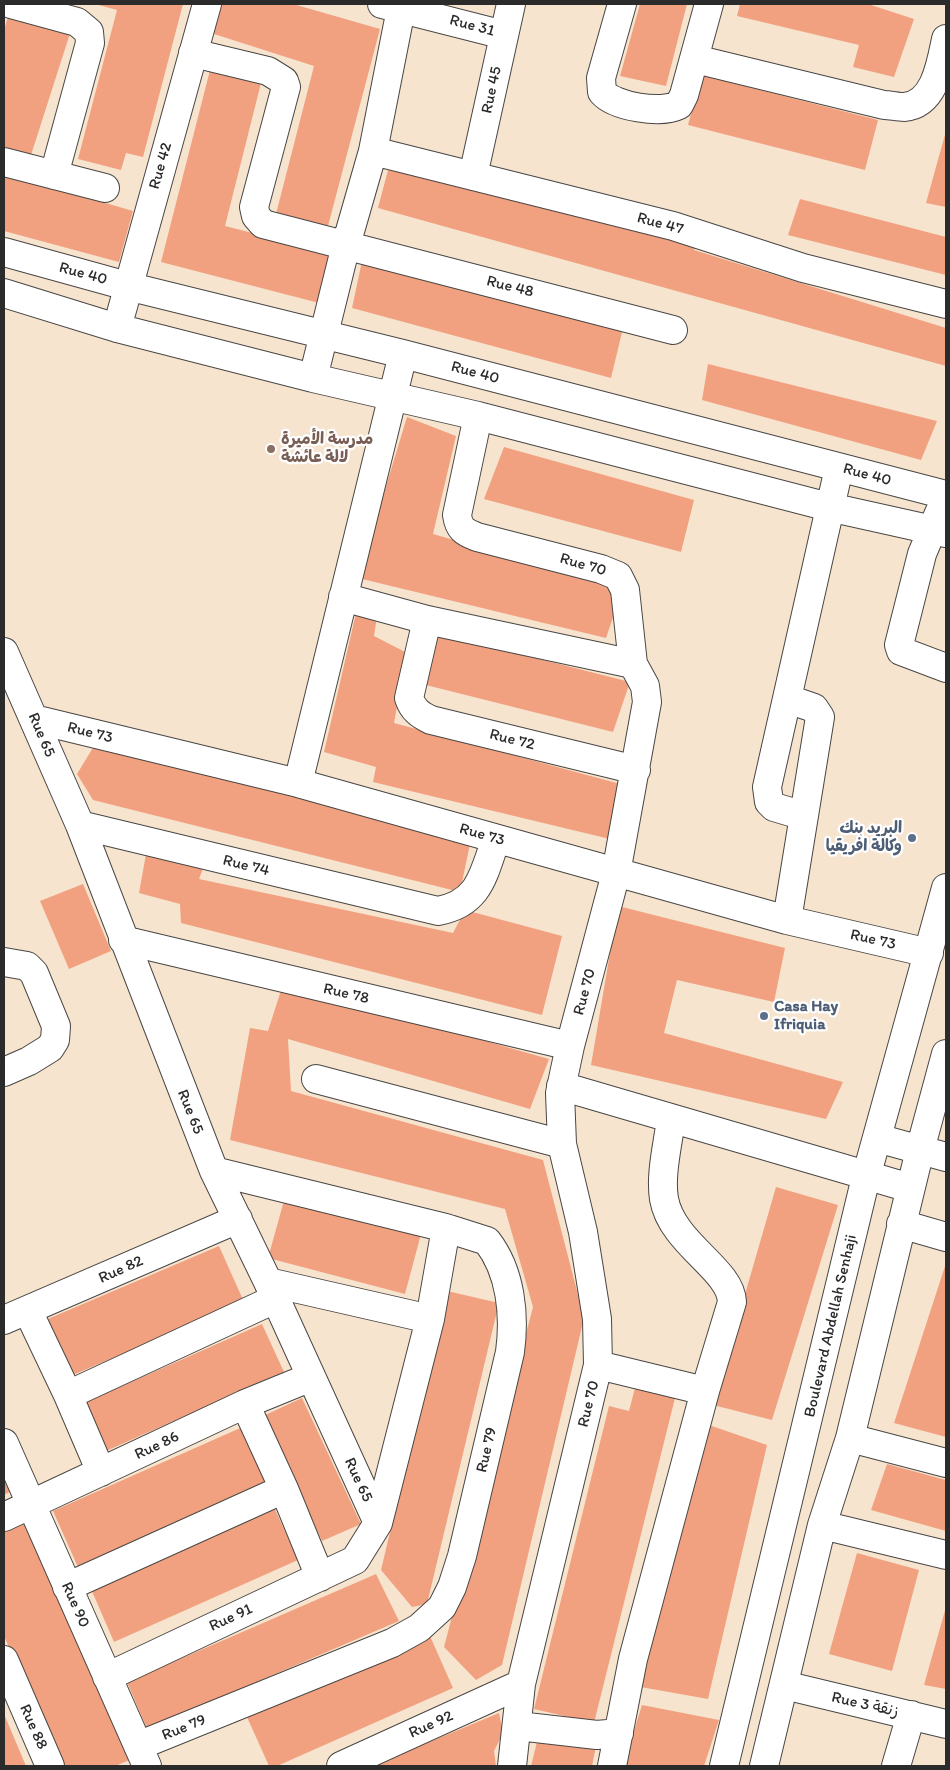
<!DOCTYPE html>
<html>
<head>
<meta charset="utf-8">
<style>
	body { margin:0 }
	#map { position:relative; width:950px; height:1770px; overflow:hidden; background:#f6e4cf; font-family:Itim,sans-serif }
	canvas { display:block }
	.frame { position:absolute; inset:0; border:5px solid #2b2b2b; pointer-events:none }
</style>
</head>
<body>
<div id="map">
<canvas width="950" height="1770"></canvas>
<div class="frame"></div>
</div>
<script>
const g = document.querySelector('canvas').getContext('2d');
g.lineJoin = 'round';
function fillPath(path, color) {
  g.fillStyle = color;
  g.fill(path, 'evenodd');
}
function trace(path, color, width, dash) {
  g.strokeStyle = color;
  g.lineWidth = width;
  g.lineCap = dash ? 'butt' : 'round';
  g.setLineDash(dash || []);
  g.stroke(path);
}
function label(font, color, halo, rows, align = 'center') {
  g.font = font + ' Itim,"Playpen Sans Arabic",sans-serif';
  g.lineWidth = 4.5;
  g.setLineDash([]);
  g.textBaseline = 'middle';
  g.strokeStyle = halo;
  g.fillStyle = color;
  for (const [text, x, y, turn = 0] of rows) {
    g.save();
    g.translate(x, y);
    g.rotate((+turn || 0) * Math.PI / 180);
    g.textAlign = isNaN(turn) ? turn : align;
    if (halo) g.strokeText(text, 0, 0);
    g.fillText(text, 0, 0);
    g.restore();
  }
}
fillPath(new Path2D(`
	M12 4 73 24 31 155 4 147V30Z
	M95 4H183L143 157 126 153 121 170 78 159 117 10Z
	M222 4H293L380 29 328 226 276 214 314 66 214 34Z
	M640 4H687L666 86 620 76Z
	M740 4H868L914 19 894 77 853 67 859 45 737 16Z
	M210 70 261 83 225 226 331 253 319 303 161 262Z
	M701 75 878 120 865 170 688 125Z
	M946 131V207L926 203Z
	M388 170 697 237 694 250 946 328V366L378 208Z
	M4 173 133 211 119 262 4 231Z
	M800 199 946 237V275L788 235Z
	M362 261 623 328 611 378 352 308Z
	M708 364 937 421 921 460 702 400Z
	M407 417 456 436 433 534 623 588 606 638 358 578Z
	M504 447 694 500 681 552 484 499Z
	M356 613 377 616 374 636 407 653 394 723 624 785 614 840 373 782 376 767 324 752Z
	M433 632 630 682 613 732 418 683Z
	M94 746 471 839 460 892 93 800 77 774Z
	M148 843 207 858 199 879 453 933 465 910 562 936 542 1015 181 923 180 904 139 893Z
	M83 884 111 951 69 969 40 901Z
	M618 906 785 948 774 1002 677 980 664 1033 843 1082 826 1119 591 1065Z
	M283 984 549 1059 530 1109 288 1039 291 1091 543 1160 584 1318 502 1665 476 1680 444 1647 533 1307 505 1209 230 1140 250 1028 268 1031Z
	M776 1187 838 1205 772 1420 713 1405Z
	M285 1197 421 1234 405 1294 268 1258Z
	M219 1246 244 1302 68 1377 43 1321Z
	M946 1263V1437L894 1423Z
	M447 1291 499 1303 427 1604 412 1607 381 1570Z
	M262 1324 284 1372 106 1451 84 1403Z
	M635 1388 675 1398 594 1723 534 1709 609 1406 629 1411Z
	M302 1398 361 1524 322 1541 263 1416Z
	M706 1424 767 1445 708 1699 635 1686Z
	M247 1425 275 1488 81 1574 53 1511Z
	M887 1464 946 1480V1531L871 1510Z
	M4 1477 11 1491 4 1495Z
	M274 1507 298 1560 114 1642 91 1589Z
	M31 1521 132 1759 115 1766H60L4 1636V1532Z
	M857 1553 919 1570 892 1671 829 1654Z
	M376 1574 399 1621 147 1729 127 1682Z
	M946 1607V1689L924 1685Z
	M430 1636 453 1688 277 1766H269L247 1717Z
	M642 1705 719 1720 704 1766H623Z
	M499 1713 503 1733 494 1751 496 1766H372Z
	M4 1714 26 1766H4Z
	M539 1734 598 1736 592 1766H531Z`), '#f2a180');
const minor = new Path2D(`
	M11 4 77 22 89 32 90 43 54 175
	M382 4 504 35
	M622 4 601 78 602 92C615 107 661 114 679 105L684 95 709 4
	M193 53 268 71 284 81 286 87 254 207 256 216 263 224 673 330
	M695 59 884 105C890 105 898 107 904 107 935 105 941 63 946 39
	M373 151 673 226 803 268 946 304
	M4 162 105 188
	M473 176 511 4
	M4 252 127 286 403 354 946 495
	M4 293 117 328 313 378 478 416 829 507 946 533
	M117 328 207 4
	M313 378 346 245 373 151 401 9
	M478 416 457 515C459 529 464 532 477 537L601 569 618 576 625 590 633 664 645 686 647 702 616 873 570 1046 560 1093 562 1144 583 1232 597 1319 598 1365 521 1684 512 1766
	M939 513 922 554 899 645 901 651 946 668
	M343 597 427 620 633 664
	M427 620 409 698C413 710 420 715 431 720L636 770
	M4 652 80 825 214 1171 268 1282 378 1523
	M34 719 298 783 787 920 929 953
	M298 783 403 354
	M804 816 774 807 769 802 767 787 839 468
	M80 825 438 911C480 903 483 875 496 839
	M787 920 820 717 814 708 788 699
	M123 940 570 1046
	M4 962 27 966 34 973 56 1026 55 1040 50 1048 29 1061 4 1072
	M316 1079 562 1144
	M561 1086 910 1188
	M877 1138 946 1157
	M901 1224 946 1237
	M268 1282 430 1319
	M28 1311 68 1395 101 1472
	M4 1320 238 1219
	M598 1365 705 1391
	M68 1395 275 1299
	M245 1404 284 1489 320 1577
	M850 1438 946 1463
	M4 1443 147 1766
	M4 1517 245 1404 311 1377
	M822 1525 946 1555
	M67 1587 284 1489
	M4 1660 50 1766
	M107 1677 355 1560 378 1523 430 1319 446 1228
	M784 1685 946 1724
	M518 1726 597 1735 619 1733
	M138 1746 392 1643 419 1628 442 1607 452 1587 462 1556 510 1352C515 1315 511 1272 487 1241L446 1228 214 1171
	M341 1766 521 1684
	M612 1766 633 1659 705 1391 732 1302C731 1269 672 1244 664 1199 660 1174 668 1144 671 1119
	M724 1766 866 1177 946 888
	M764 1766 822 1525 850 1438 920 1150 946 1054
	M896 1766 911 1715`);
trace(minor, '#494744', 30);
trace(minor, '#fff', 28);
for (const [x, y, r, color] of [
	[271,449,5,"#8d6e63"],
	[912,838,5,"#5c6f8a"],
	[764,1016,5,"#5c6f8a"]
]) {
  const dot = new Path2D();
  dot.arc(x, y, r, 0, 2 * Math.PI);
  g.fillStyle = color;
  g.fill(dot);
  trace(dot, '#fff', 2);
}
label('16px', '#2b2b2b', '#fff', [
	["Rue 31",472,26,15],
	["Rue 45",492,90,-78],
	["Rue 42",161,166,-74],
	["Rue 47",660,224,15],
	["Rue 40",83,274,15],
	["Rue 48",510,287,14],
	["Rue 40",475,373,15],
	["Rue 40",867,475,15],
	["Rue 70",583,565,16],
	["Rue 73",90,733,14],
	["Rue 65",41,735,67],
	["Rue 72",512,740,14],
	["Rue 73",482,835,16],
	["Rue 74",246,866,14],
	["Rue 73",873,940,13],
	["Rue 70",585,992,-75],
	["Rue 78",346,994,13],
	["Rue 65",190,1112,68],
	["Rue 82",121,1270,-24],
	["Boulevard Abdellah Senhaji",831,1326,-77],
	["Rue 70",589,1404,-76],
	["Rue 86",157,1446,-25],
	["Rue 79",487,1450,-77],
	["Rue 65",358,1480,65],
	["Rue 90",75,1605,66],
	["Rue 91",231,1618,-25],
	["Rue 3 زنقة",865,1705,13],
	["Rue 92",431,1725,-24],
	["Rue 88",33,1727,66],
	["Rue 79",184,1728,-22]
]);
label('bold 16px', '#785e54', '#fff', [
	["مدرسة الأميرة",281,440],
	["لالة عائشة",281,458]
], 'left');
label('bold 16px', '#4e5e75', '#fff', [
	["البريد بنك",902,829],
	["وكالة افريقيا",902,847],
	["Casa Hay",774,1007,"left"],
	["Ifriquia",774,1025,"left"]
], 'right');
</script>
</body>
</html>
